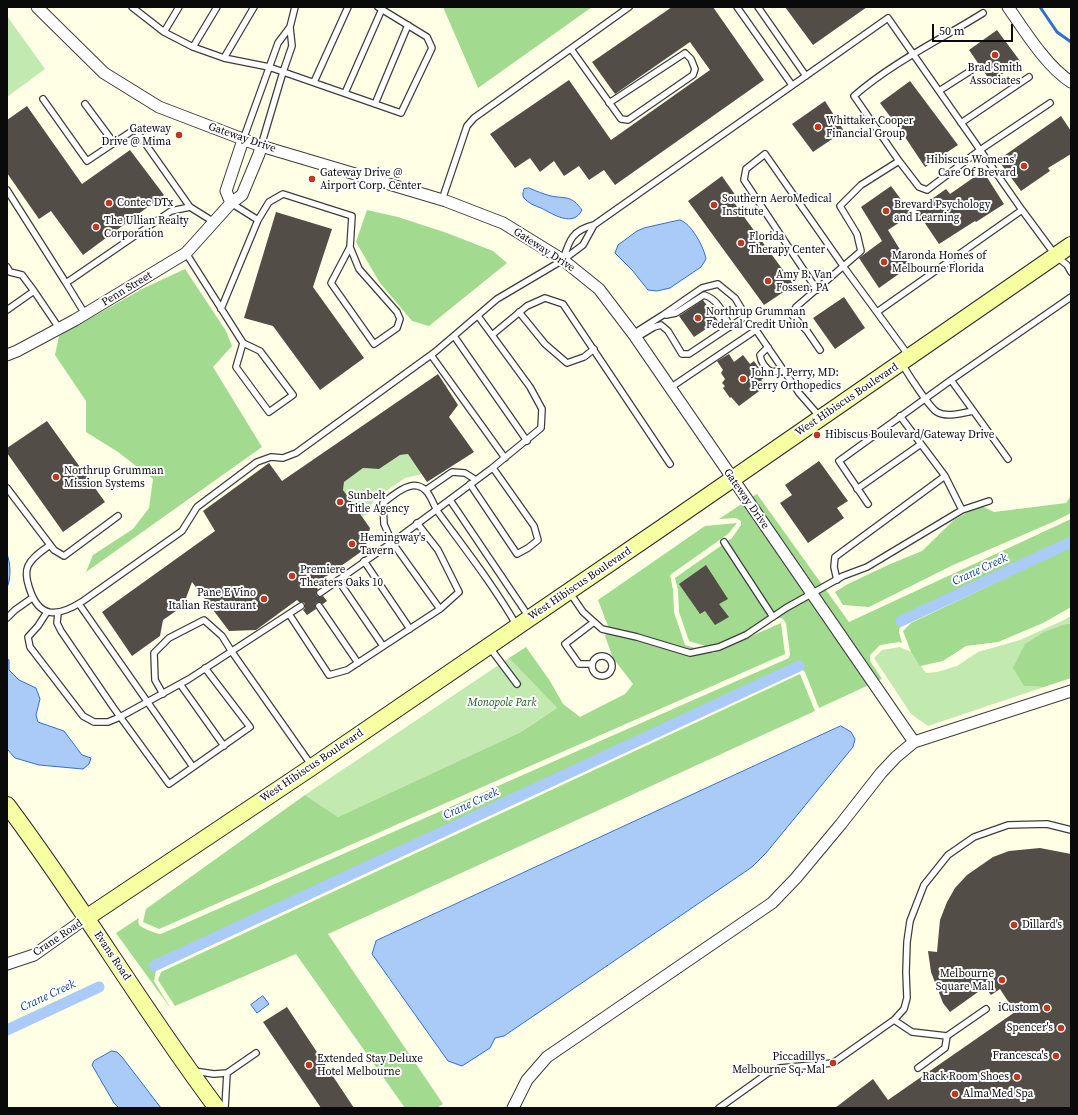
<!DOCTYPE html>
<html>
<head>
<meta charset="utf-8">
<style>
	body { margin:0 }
	#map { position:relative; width:1078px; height:1115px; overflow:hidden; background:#ffffe6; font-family:"Source Serif 4",serif }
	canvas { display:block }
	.frame { position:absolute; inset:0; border:8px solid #0a0a0a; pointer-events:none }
	.scale { position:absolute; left:932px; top:24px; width:81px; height:18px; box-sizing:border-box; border:2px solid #0a0a0a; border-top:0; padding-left:5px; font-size:12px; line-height:14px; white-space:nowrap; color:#0a0a0a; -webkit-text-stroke:3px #fff; paint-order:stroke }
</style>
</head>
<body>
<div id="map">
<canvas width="1078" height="1115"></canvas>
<div class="frame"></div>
<div class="scale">50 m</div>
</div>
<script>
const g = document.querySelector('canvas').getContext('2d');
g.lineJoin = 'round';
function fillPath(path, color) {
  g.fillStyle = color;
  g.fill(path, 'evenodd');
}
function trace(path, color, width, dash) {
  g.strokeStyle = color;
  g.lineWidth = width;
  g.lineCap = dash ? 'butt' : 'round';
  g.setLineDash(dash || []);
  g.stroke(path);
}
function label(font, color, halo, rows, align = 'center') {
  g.font = font + ' "Source Serif 4",serif';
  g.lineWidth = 4;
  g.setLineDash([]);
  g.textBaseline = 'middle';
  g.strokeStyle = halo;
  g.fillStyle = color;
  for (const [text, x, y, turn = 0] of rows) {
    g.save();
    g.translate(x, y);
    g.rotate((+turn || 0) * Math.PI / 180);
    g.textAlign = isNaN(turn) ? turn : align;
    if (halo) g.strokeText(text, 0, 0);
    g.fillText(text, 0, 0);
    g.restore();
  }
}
fillPath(new Path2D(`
	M7 16 45 69 7 97Z
	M408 454 422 474 405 478 374 499 369 513 362 517 343 490 344 482 363 468 379 469 400 455Z
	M1071 616V624H1066L1024 686 1044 687 928 726 911 714 874 658 882 650 900 647 911 652 926 673 937 672 957 666 978 652 1020 640 1064 620Z
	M509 658 557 708 521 732 338 817 305 795Z`), '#c2e9b0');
fillPath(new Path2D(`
	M443 7H592L478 88Z
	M367 210 398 217 447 233 493 251 507 263 429 326 412 321 380 283 356 242Z
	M185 269 226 331 232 346 213 367 262 447 86 572 93 555 133 529 149 508 153 479 118 452 86 432V401L55 355 59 336 144 288Z
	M757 494 849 622 1071 519V541L909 618 899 629V632L902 643 899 642 880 645 870 655V661L882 679 879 680 752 497Z
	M1071 496V513L1055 521 951 566 869 607 843 605 835 592 848 584 888 565 922 551 954 520 980 505 994 512 1066 503Z
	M743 503 869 685 819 708 805 672 802 669H797L158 967 156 970 154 981 171 1009 116 933 139 918C138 921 138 923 139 925 142 928 157 934 161 934L789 658 790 654 786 623 782 618H779L712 648 689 641 679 612 678 590 675 578 732 538 741 525V521L736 518 719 519Z
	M737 523 728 534 670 575 673 590 674 612 685 645 713 653 781 623 785 654 159 929 143 922 146 909 305 795 338 817 521 732 557 708 509 658 526 647 550 681 563 704 580 717 625 694 633 684 613 658 605 636 608 626 598 600 705 526Z
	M1071 547V607L1043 623 998 642 966 646 943 661 920 666 911 652 903 631 911 623Z
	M1066 624H1071V678L1044 687 1024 686 1013 668 1025 644 1044 632Z
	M800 674 815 711 328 934 443 1104 437 1108H405L296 954 175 1006 158 980 161 972Z`), '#a2da8f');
const water = new Path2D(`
	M529 188C536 191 543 194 551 196 567 199 571 195 582 210 573 228 553 214 541 208 535 206 528 203 524 198 522 195 523 193 524 189Z
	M680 220C691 223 704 247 706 259L701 267 670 288 657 291 648 290 632 270 615 253 618 245 637 231 644 228Z
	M7 554C11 564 11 578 7 588Z
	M7 659 9 660V670L19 680 36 688 40 699 36 715 38 722 64 731 82 755 91 758 89 764 83 769 39 765 15 758 7 749Z
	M841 726 851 732 855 739 853 747 766 853 752 867 504 1036 495 1038 490 1048 462 1066 448 1061 372 954 376 941Z
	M263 996 269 1004 257 1013 251 1005Z
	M112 1051 117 1052 122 1057 161 1108H119L114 1103 92 1065 94 1061Z`);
fillPath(water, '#aacbf8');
trace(water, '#2f6fd0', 1);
trace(new Path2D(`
	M1040 7 1057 32 1071 42`), '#2f6fd0', 3);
trace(new Path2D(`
	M901 621 1071 542
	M154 966 799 666
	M7 1030 99 987`), '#aacbf8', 11);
fillPath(new Path2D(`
	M672 7H713L764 80 615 185 604 170 589 180 579 166 564 176 554 161 540 172 530 158 515 168 490 134 569 80 611 140 710 70 690 42 615 94 592 62Z
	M785 7H867L813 45Z
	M997 30 1020 61 991 82 969 50Z
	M910 81 958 145 925 167 901 131 880 103Z
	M825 101 844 131 813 152 792 124Z
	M27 106 82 184 130 150 164 195 83 255 51 211 39 219 7 173V120Z
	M1061 116 1071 131V154L1048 168 1050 171 1021 191 998 160Z
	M983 171 1004 204 976 222 975 221 939 244 916 210 946 189 950 194Z
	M722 176 736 196 732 199 739 210 794 285 764 305 688 201Z
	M891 186 912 214 888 230 910 266 879 288 859 258 882 241 861 207Z
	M276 212 332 229 313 287 364 358 320 390 273 326 244 318Z
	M844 297 865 328 835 349 813 318Z
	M703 300 718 321 694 337 679 316Z
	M729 354 734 362 743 355 750 364 754 361 765 377 761 380 766 386 739 406 731 397 730 398 723 388 725 386 722 383 725 379 721 373 723 370 717 361Z
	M438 374 458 405 449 417 474 452 427 482 408 454 400 455 379 469 363 468 344 482 343 490 370 528 365 549 314 585 318 589 316 593 317 596 320 597 323 596 327 601 323 604 319 602 316 603 315 606 316 609 307 615 303 610 305 608V604L303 602H299L297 600 256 630 229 631 192 582 183 606 163 620 160 636 132 656 102 612 215 531 203 511 269 463 282 481Z
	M47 421 105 502 63 532 7 453V448Z
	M819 461 848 501 837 508 844 518 808 543 780 503 792 495 785 485Z
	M706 565 728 599 719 604 729 617 715 625 705 611 700 614 679 584Z
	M1040 848 1071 854V1108H835L873 1079 888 1100 1015 1012 1000 989 991 995 985 987 950 1012 943 1003 931 972 928 951 937 952 940 920 947 902 955 888 967 875 993 857 1009 851Z
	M287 1007 354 1108H321L263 1022Z`), '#524d46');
const lane = new Path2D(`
	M132 7 164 32 193 47 224 58 269 67 401 113 432 48 427 37 378 7
	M737 7 792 85
	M758 7 806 76
	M983 13C940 40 893 62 854 96L899 161 919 187 927 190 980 150 1050 103
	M164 32 179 7
	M193 47 217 7
	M571 49 621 119 628 120 693 75 695 69 691 59 685 53 609 103
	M224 58 254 7
	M314 82 348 7
	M939 91 975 68
	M345 93 382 9
	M43 99 87 161 135 129 190 207
	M85 104 114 143
	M375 104 408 25
	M961 123 1029 77
	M243 140 278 43 290 27
	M261 146 283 72 292 46 290 27 295 7
	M7 190 66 283
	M442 200 467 126 474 118 629 7
	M231 203 258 220
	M186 253 243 343
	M563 260C569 241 572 230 594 225L888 18 1022 210 1056 256 1067 265 1071 272
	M7 267 10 272 22 275 34 291
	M817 290 744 180 746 169 765 154 846 270 909 356
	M221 309 258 220 269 202 283 194 352 216 350 247 331 283 374 344 397 328 400 319 397 312 359 269 350 247
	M7 310 34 291 59 328
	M519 312 545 344 567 363 584 357 594 349
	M877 312 1022 210
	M85 314 66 283 171 211 190 207 214 222
	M666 315 676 313 704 295C718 299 724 314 730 327
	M633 334 663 315 702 288 718 284 735 298 746 316 689 354H682L668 331 661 325 654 327 636 338
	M492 335 527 306 545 298 563 304 670 464
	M454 336 527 441
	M243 343 260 351 293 395 269 412 236 367Z
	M768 347 760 355C761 363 765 368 772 372L783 370
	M820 350 807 331 792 315 796 307 861 251 857 234 840 206 861 185 899 161
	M431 355 505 458
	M902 364C908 374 929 407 937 412 947 418 962 413 973 411
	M951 380 1008 459
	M670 388 756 330 799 393 820 417
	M900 416 945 476 962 510
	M470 484 517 554 528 548 538 540 534 526 493 468
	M7 488 54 550 64 556 118 516
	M857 489 921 444
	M426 490 452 472 465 473 476 480
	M450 500 529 617
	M868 504 839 461 951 380 1071 297
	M724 542 773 617
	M50 545C42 551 32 557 28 566 25 573 27 581 29 587 39 620 58 617 83 601L182 531 197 507 257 462 271 457 283 458 296 453 435 352 497 299 563 260 583 245 594 225
	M364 561 410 629
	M338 580 383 646
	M837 580 834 567 835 557 945 476
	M320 593 401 536 491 469 541 428 542 409 530 387 478 316
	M570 593 583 612 602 629 637 637 690 653 719 647 746 635 786 608 843 576 867 567 962 510 989 501
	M79 604 193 767
	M319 606 358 663
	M440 609 392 542 384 524 383 503C392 496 407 483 418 486 430 489 432 503 438 512 465 549 494 586 517 626
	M47 612 38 626 28 637 30 647 83 716 94 722H108L120 717 189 679 301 606
	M58 613 57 623 61 631 113 707 169 784 250 727 205 668
	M289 614 329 675 347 670 440 609 459 592 438 550 417 523
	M7 618 15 610 32 598
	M490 648 517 684
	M592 666a10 10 0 1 1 20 0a10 10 0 1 1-20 0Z
	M592 664H579L565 644 594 622
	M180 684 224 746
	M163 694 155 680 154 653 169 638 204 620 222 636 232 652 312 766
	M894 1020 912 1032 947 1036 986 1009
	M918 1068 945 1048 947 1036
	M194 1071 214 1074 227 1073 225 1108
	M227 1073 256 1053
	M719 1108 768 1073 780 1068 833 1063 894 1020 904 1009 907 998 906 972 907 942 910 921 924 885 948 855 974 837 1008 825 1047 824 1071 830`);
const street = new Path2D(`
	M37 7 104 73 159 107 261 146 446 201 503 223 563 260 599 289 634 335 914 742
	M1008 7C1024 30 1047 67 1071 82
	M231 203 226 191 243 140
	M7 355 17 351 75 320 186 253 231 203 242 195 259 154 261 146
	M7 964 34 955 86 918
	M513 1108 527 1080 547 1057 772 903 796 878 841 824 881 773 896 757 914 742 1071 691`);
const secondary = new Path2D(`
	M7 805C81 903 143 1010 217 1108
	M86 918 312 767 663 527 1071 245`);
trace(lane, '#3d3d3d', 8);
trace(street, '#3d3d3d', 13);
trace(secondary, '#2c2c2c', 18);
trace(lane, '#fff', 5.5);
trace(street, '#fff', 11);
trace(secondary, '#f6ffa1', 16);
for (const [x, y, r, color] of [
	[995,55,4,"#bc381f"],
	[818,127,4,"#bc381f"],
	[179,135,4,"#bc381f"],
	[1024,166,4,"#bc381f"],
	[312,179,4,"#bc381f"],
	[109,203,4,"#bc381f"],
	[714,205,4,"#bc381f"],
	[886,211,4,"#bc381f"],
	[96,227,4,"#bc381f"],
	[741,243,4,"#bc381f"],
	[884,262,4,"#bc381f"],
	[768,281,4,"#bc381f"],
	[698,318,4,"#bc381f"],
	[743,379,4,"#bc381f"],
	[817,435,4,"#bc381f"],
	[56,477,4,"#bc381f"],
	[340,502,4,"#bc381f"],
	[352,544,4,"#bc381f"],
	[292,576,4,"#bc381f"],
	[264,599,4,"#bc381f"],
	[1014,925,4,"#bc381f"],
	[1002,980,4,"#bc381f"],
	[1047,1008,4,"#bc381f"],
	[1061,1028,4,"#bc381f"],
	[1056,1056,4,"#bc381f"],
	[833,1063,4,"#bc381f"],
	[309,1065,4,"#bc381f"],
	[1017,1077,4,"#bc381f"],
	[955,1094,4,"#bc381f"]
]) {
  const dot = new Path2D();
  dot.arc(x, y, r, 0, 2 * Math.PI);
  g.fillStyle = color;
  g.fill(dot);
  trace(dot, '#fff', 1.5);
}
label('11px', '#0a0a0a', '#fff', [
	["Brad Smith",995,68,"center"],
	["Associates",995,81,"center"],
	["Whittaker Cooper",826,121],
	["Financial Group",826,134],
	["Gateway",171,129,"right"],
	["Drive @ Mima",171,142,"right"],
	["Hibiscus Womens'",1016,160,"right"],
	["Care Of Brevard",1016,173,"right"],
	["Gateway Drive @",320,173],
	["Airport Corp. Center",320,186],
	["Southern AeroMedical",722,199],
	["Institute",722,212],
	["Contec DTx",117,203],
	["Brevard Psychology",894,205],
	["and Learning",894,218],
	["The Ullian Realty",104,221],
	["Corporation",104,234],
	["Florida",749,237],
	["Therapy Center",749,250],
	["Maronda Homes of",892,256],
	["Melbourne Florida",892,269],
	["Amy B. Van",776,275],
	["Fossen, PA",776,288],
	["Northrup Grumman",706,312],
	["Federal Credit Union",706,325],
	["John J. Perry, MD:",751,373],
	["Perry Orthopedics",751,386],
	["Hibiscus Boulevard/Gateway Drive",825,435],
	["Northrup Grumman",64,471],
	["Mission Systems",64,484],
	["Sunbelt",348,496],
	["Title Agency",348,509],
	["Hemingway's",360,538],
	["Tavern",360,551],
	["Premiere",300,570],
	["Theaters Oaks 10",300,583],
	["Pane E Vino",256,593,"right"],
	["Italian Restaurant",256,606,"right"],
	["Dillard's",1022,925],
	["Melbourne",994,974,"right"],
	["Square Mall",994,987,"right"],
	["iCustom",1039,1008,"right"],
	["Spencer's",1053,1028,"right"],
	["Francesca's",1048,1056,"right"],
	["Piccadillys",825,1057,"right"],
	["Melbourne Sq. Mal",825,1070,"right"],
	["Extended Stay Deluxe",317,1059],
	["Hotel Melbourne",317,1072],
	["Rack Room Shoes",1009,1077,"right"],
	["Alma Med Spa",963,1094]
], 'left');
label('11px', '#0a0a0a', '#fff', [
	["Gateway Drive",242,138,19],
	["Gateway Drive",544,250,33],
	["Penn Street",127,289,-31],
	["West Hibiscus Boulevard",847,400,-34],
	["Gateway Drive",746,499,55],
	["West Hibiscus Boulevard",580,584,-34],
	["West Hibiscus Boulevard",312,766,-34],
	["Crane Road",58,938,-34],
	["Evans Road",112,956,56]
]);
label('italic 11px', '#1a621a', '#fff', [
	["Monopole Park",502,703]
]);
label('italic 12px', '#11449d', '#fff', [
	["Crane Creek",980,570,-25],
	["Crane Creek",471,804,-25],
	["Crane Creek",48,996,-25]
]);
</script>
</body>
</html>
